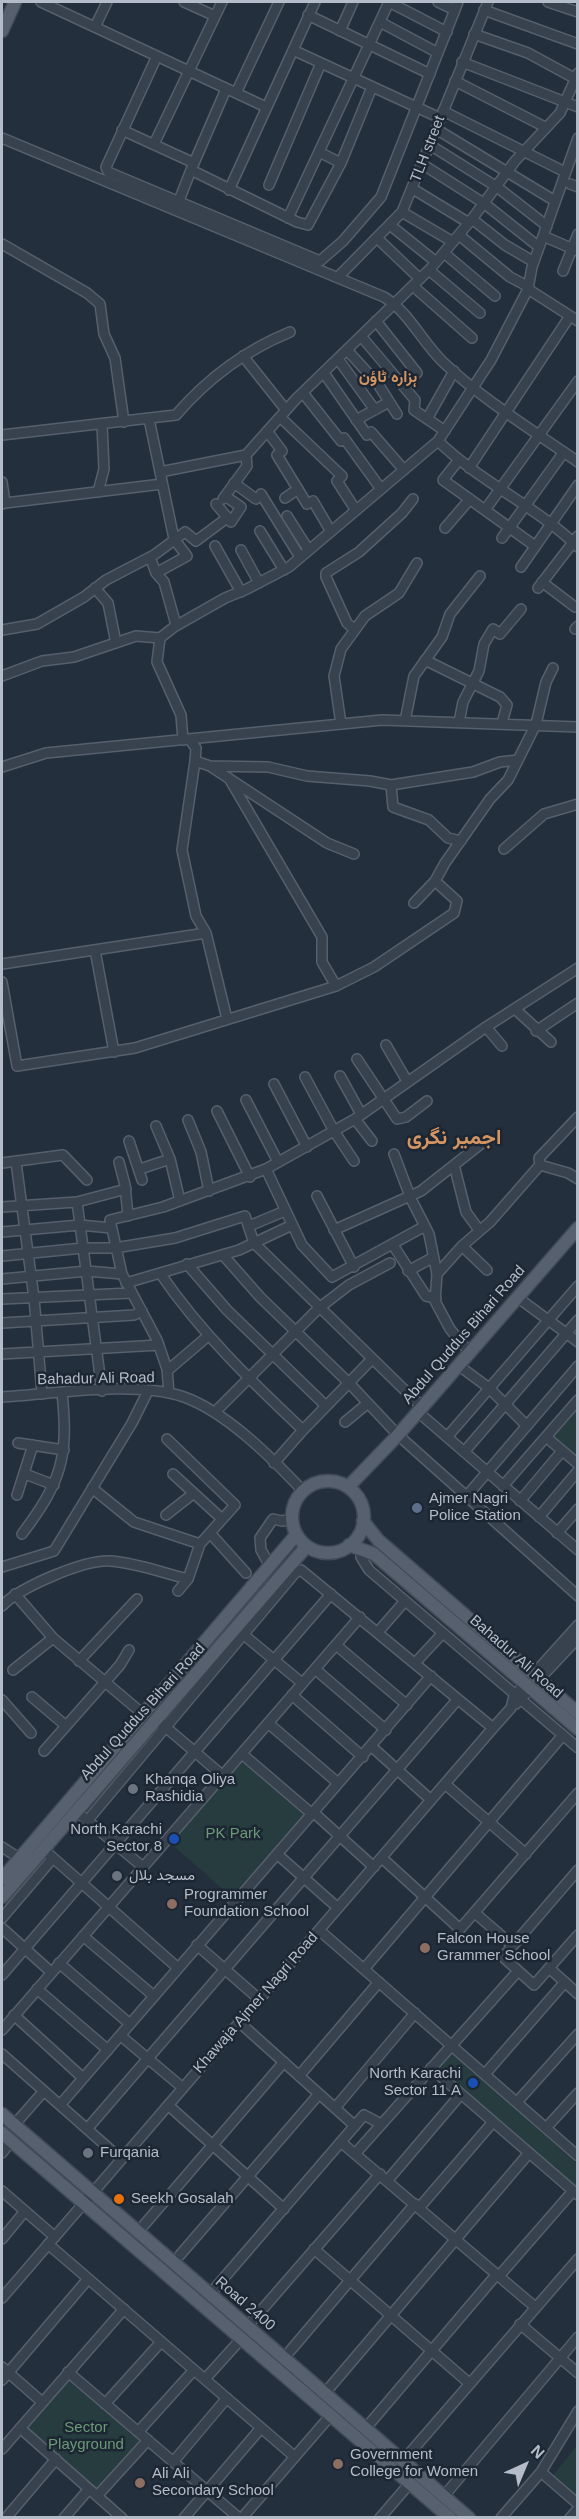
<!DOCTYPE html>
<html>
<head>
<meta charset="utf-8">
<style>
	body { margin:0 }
	#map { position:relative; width:579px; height:2519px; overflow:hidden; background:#242f3e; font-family:Helvetica,sans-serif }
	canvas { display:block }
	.frame { position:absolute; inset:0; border:3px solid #b4bcc9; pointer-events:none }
	.north { position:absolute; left:495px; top:2435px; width:60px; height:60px; -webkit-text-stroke:4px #1d2633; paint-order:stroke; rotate:44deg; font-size:16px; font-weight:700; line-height:24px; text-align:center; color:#b4bcc9 }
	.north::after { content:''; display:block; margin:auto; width:21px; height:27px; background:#b4bcc9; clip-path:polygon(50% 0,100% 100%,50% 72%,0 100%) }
</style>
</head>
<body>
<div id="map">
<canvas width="579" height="2519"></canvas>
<div class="frame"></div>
<div class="north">N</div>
</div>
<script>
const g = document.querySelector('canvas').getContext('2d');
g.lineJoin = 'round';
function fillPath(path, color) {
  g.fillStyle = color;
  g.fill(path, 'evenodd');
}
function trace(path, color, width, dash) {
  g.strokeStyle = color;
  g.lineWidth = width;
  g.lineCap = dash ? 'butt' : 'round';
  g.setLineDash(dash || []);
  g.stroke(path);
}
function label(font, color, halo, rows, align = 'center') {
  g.font = font + ' Helvetica,Vazirmatn,sans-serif';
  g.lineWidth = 5;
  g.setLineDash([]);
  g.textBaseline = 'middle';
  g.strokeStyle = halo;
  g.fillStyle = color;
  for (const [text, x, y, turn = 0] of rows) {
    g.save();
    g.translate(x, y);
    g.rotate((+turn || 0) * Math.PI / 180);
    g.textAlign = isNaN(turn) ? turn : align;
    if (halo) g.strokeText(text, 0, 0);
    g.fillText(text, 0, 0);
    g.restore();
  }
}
fillPath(new Path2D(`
	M577 1400V1464L546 1437Z
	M242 1754 313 1812 236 1901 167 1840Z
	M452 2051 577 2164V2189L437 2068Z
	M68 2372 148 2440 97 2496 20 2428Z
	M577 2445V2500L551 2478Z`), '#263c3f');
const minor = new Path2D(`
	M41 2 266 107
	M184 2 215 16
	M389 2 447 32
	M438 2 455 10
	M548 2 578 12
	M484 10 578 44
	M308 15 430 74
	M380 22 438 53
	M95 27 107 2
	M340 31 353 2
	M474 34 528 53 574 78
	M293 50 440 118
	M157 56 106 167 108 172 320 261 343 241 381 197 458 2
	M462 62 578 107
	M455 81 545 127
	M226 89 191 170 297 222 308 225 341 163 372 87
	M236 93 279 2
	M443 111 565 172
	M436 129 555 201
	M122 130 194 163
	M2 138 384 297C409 312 422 342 443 362 479 397 535 432 578 462
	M154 144 222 2
	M430 145 497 187 547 226
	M319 152 341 163
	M422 164 485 204 539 247
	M570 184 578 187
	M269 185 321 63
	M413 189 469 223
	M229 190 315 2
	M178 203 191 170
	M402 212 453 242
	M288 218 389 2
	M472 219 505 245 534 262
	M390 225 436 262
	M459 235 510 277 529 287
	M543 236 578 251
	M377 238 420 279
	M2 244 87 293 100 304 104 334 115 358 124 422
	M444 253 495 296
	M429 270 480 313
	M563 271 578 234
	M338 277 402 212 488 2
	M413 286 472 338
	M528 289 578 321
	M376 321 417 373
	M361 336 415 400 414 410 445 431
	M347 350 378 384 397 414
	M243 356 286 410
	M338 359 375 410
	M324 373 367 435 371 432 404 470
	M303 393 341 441 344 438 381 489
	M280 417 342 476 337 481 355 509
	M149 419 174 539 187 556 156 573
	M427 419 454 371
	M356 420 389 402
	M267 431 282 451 277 455 307 504 313 501 330 530
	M2 435 176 415C207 379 246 350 290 332
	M438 441C480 482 536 506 578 547
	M458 461 443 480 535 546
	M469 468 570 316
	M160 472 246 455 296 399 431 268 472 219 515 161 560 113 578 73
	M2 482 5 503 2 504
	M234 483 256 499
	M98 492 104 469 102 424
	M261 494 300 557
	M285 498 298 489
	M223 499 247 466 246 455
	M5 503 162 484
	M216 504 231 522 241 507 225 496
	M485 510 578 381
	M287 516 308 549
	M445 528 470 499
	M260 531 284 570
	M502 538 564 452
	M215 546 241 592
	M241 550 259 583
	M150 557 156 573 164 582 176 625
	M521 567 578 485
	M542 582 575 607
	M95 588 108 603 116 643
	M538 588 578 536
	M354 629 347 623 326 577V573L359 552 402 513 413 499
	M575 629 578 626
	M2 630 37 624 84 597 106 580 154 555 185 532 196 541 227 518
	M160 638 157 662 181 715 183 740
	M425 660 500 697 507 705 502 723
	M2 676 42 661 74 657 136 636 160 638 174 627 225 598 247 589 289 567 438 441 491 360 528 289 532 267 578 138
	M405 721 414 676 442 637 450 614 480 576
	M459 722 463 702 479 671 484 644 493 629 500 634 521 609
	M341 724 334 676 341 649 365 616 399 593 417 563
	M189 739 196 748 195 761 210 766 268 767 307 776 370 781 391 785 473 772 500 762 518 760
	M195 761 182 850 196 916 206 933 227 1019
	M210 766 327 843 354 854
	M2 767 46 753 382 720 578 727
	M230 780 322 937V962L336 986
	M391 785 393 807 429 820 448 838 461 841
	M504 849 544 814 578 804
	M414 903 435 881 445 863 490 799 508 780 536 724 546 682 553 668
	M95 950 114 1052
	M2 964 206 933
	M2 982 17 1066 135 1048 336 986 374 967 454 913 457 901 435 881
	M515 1009 551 1042
	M486 1027 502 1046
	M536 1031 578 1003
	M386 1045 407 1081
	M357 1059 397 1119 406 1117 427 1101
	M340 1076 361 1114
	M305 1077 334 1131 354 1161
	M274 1084 307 1147
	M246 1100 278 1162
	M217 1111 250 1177
	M355 1119 372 1141
	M188 1120 201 1152 209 1191
	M156 1126 170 1159 180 1201
	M129 1141 142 1180
	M394 1154 411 1199 429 1234 437 1274 435 1301 450 1329 469 1352
	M16 1162 34 1298 42 1394
	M119 1162 125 1185 128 1216
	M2 1163 63 1155 87 1180
	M454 1165 466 1212 479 1230
	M540 1165 568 1173 578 1179
	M140 1169 170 1159
	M266 1169 302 1245 332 1277 425 1226
	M317 1196 354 1267
	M77 1202 102 1391
	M2 1207 77 1202 126 1189
	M249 1226 285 1211
	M334 1230 421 1191 482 1143
	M2 1232 80 1225 111 1228
	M393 1245 426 1296 436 1298
	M462 1246 487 1270
	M223 1255 260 1297 349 1383 398 1435 578 1596
	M2 1256 83 1248H115L175 1238 245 1216 254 1243 422 1407
	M187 1264 227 1310 326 1406
	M408 1271 432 1258
	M160 1273C200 1332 251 1381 303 1430
	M437 1274 462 1246 490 1222 540 1165 539 1158 578 1117
	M2 1279 87 1271 122 1274
	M126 1283 239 1250 292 1225
	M517 1297 578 1342
	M2 1299 131 1293
	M2 1323 134 1315 142 1311
	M2 1354 159 1345
	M458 1365 489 1388 527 1426
	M167 1371 208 1336
	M169 1393 167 1369 157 1340 122 1274 110 1220 163 1207 266 1169 355 1119 486 1027 578 968
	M2 1397C54 1394 135 1380 184 1397 226 1412 271 1457 302 1490
	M215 1412 319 1308 349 1285 390 1263
	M418 1412 578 1550
	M345 1422 368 1403
	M447 1437 578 1286
	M546 1437 578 1464
	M167 1439 235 1505 200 1544 188 1579 178 1591
	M18 1443 64 1450
	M464 1452 578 1320
	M274 1463 303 1430 372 1359
	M25 1474 54 1485
	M173 1474 222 1519
	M503 1486 578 1400
	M92 1488 134 1522 200 1544
	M17 1495 33 1445
	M465 1498 578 1366
	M520 1501 562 1451
	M166 1515 194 1493
	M539 1517 578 1471
	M210 1533 246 1573
	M557 1533 578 1509
	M22 1534C61 1482 69 1458 62 1393
	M361 1548V1557L369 1570 578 1748
	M270 1566 261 1550 260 1538 273 1519 282 1521 293 1519
	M2 1567 54 1551 132 1423 148 1391
	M15 1594 53 1638 143 1714
	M2 1606C20 1587 85 1559 111 1561 137 1563 163 1573 188 1579
	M378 1632 405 1601
	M244 1635 302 1683
	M336 1645 407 1705
	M79 1661 137 1599
	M415 1663 442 1634
	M315 1669 386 1730
	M13 1670 53 1638
	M292 1695 363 1757
	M32 1697 65 1725
	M2 1700 31 1733
	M516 1704 578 1638
	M268 1723 338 1783
	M162 1724 222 1775
	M371 1746 431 1800
	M44 1751 120 1665 129 1650
	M242 1754 311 1813
	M445 1784 526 1854
	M76 1811 143 1867
	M313 1812 374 1867
	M87 1821 295 1573 301 1570 493 1728
	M2 1847 19 1858
	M43 1849 178 1968
	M277 1854 338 1908
	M382 1858 460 1929 578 1793
	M578 1870 503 1957 534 1985 578 1935
	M475 1913 512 1945
	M2 1918 53 1858
	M2 1928 51 1972
	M319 1930 578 2156
	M83 1936 154 1996
	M197 1945 259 1999
	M59 1963 130 2024
	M549 1968 578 1994
	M364 1969 563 1735
	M2 1975 331 1594
	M37 1989 108 2050
	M14 2015 83 2078
	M239 2022 355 2126
	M2 2030 360 1617
	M121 2036 183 2088
	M2 2054 121 2159
	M431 2068 578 2195
	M485 2074 565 1982
	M299 2076 379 1982
	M517 2102 578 2034
	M60 2105 431 1676
	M168 2105 284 2209
	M335 2108 415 2013
	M14 2125 44 2091
	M546 2128 578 2093
	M87 2129 458 1699
	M342 2143 535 2307
	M2 2153 11 2141
	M355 2154 518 1971
	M387 2181 461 2094
	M2 2191 55 2237
	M419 2208 493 2122
	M144 2225 284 2062
	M2 2239 25 2211
	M48 2244 295 2457
	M314 2249 469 2383
	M180 2255 319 2094
	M499 2276 573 2191
	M210 2294 364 2115 381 2124
	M2 2298 493 1728 511 1708 514 1696 578 1625
	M253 2320 380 2174
	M520 2324 578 2373
	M290 2351 415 2204
	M2 2367 42 2402
	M68 2372 239 2518
	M205 2379 242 2338
	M2 2380 88 2279
	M325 2393 529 2153
	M105 2404 161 2342
	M371 2422 497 2274
	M20 2428 122 2518
	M138 2432 194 2370
	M2 2449 124 2309
	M409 2454 578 2259
	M173 2462 227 2398
	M541 2472 578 2504
	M97 2496 148 2440
	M444 2496 578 2337
	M6 2518 56 2459
	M64 2518 89 2489
	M184 2518 261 2428
	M242 2518 331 2415
	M380 2518 410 2483
	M501 2518 541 2472 578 2411
	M570 2518 578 2509`);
const major = new Path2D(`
	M2 31 15 2
	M292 1517a36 36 0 1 1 72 0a36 36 0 1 1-72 0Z
	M348 1487 398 1435 578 1228
	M363 1521 378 1540 578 1713
	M349 1545 374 1554 578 1729
	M2 1879 296 1535
	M2 1897 306 1547
	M2 2114 469 2518
	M2 2133 450 2518`);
trace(minor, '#565f6c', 12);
trace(major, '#414a57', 15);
trace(minor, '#38414e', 9);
trace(major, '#56606e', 12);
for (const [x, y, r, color] of [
	[417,1508,6,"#5c6f8a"],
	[133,1789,6,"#6b7280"],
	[174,1839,6,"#1a4fb4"],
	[117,1876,6,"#6b7280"],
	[172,1904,6,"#8d6e63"],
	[425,1948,6,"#8d6e63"],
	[473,2083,6,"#1a4fb4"],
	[88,2153,6,"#6b7280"],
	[119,2199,6,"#e8710a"],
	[338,2464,6,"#8d6e63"],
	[140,2483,6,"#8d6e63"]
]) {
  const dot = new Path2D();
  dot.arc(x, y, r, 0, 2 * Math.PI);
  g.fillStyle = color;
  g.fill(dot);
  trace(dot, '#1d2633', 2);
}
label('15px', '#b4bcc9', '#1d2633', [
	["TLH street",428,149,-69],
	["Abdul Quddus Bihari Road",464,1335,-49],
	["Bahadur Ali Road",96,1379,-1],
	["Bahadur Ali Road",516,1657,41],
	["Abdul Quddus Bihari Road",143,1712,-48],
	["Khawaja Ajmer Nagri Road",256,2003,-49],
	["Road 2400",245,2304,41]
]);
label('15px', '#b4bcc9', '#1d2633', [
	["Ajmer Nagri",429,1499],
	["Police Station",429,1516],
	["Khanqa Oliya",145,1780],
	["Rashidia",145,1797],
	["North Karachi",162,1830,"right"],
	["Sector 8",162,1847,"right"],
	["مسجد بلال",129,1876],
	["Programmer",184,1895],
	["Foundation School",184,1912],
	["Falcon House",437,1939],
	["Grammer School",437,1956],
	["North Karachi",461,2074,"right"],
	["Sector 11 A",461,2091,"right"],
	["Furqania",100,2153],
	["Seekh Gosalah",131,2199],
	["Government",350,2455],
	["College for Women",350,2472],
	["Ali Ali",152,2474],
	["Secondary School",152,2491]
], 'left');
label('15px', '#6b9a76', '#1d2633', [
	["PK Park",233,1834],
	["Sector",86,2428],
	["Playground",86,2445]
]);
label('bold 16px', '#d59563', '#1d2633', [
	["ہزارہ ٹاؤن",388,378]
]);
label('bold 21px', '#d59563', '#1d2633', [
	["اجمیر نگری",454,1138]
]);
</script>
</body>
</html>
